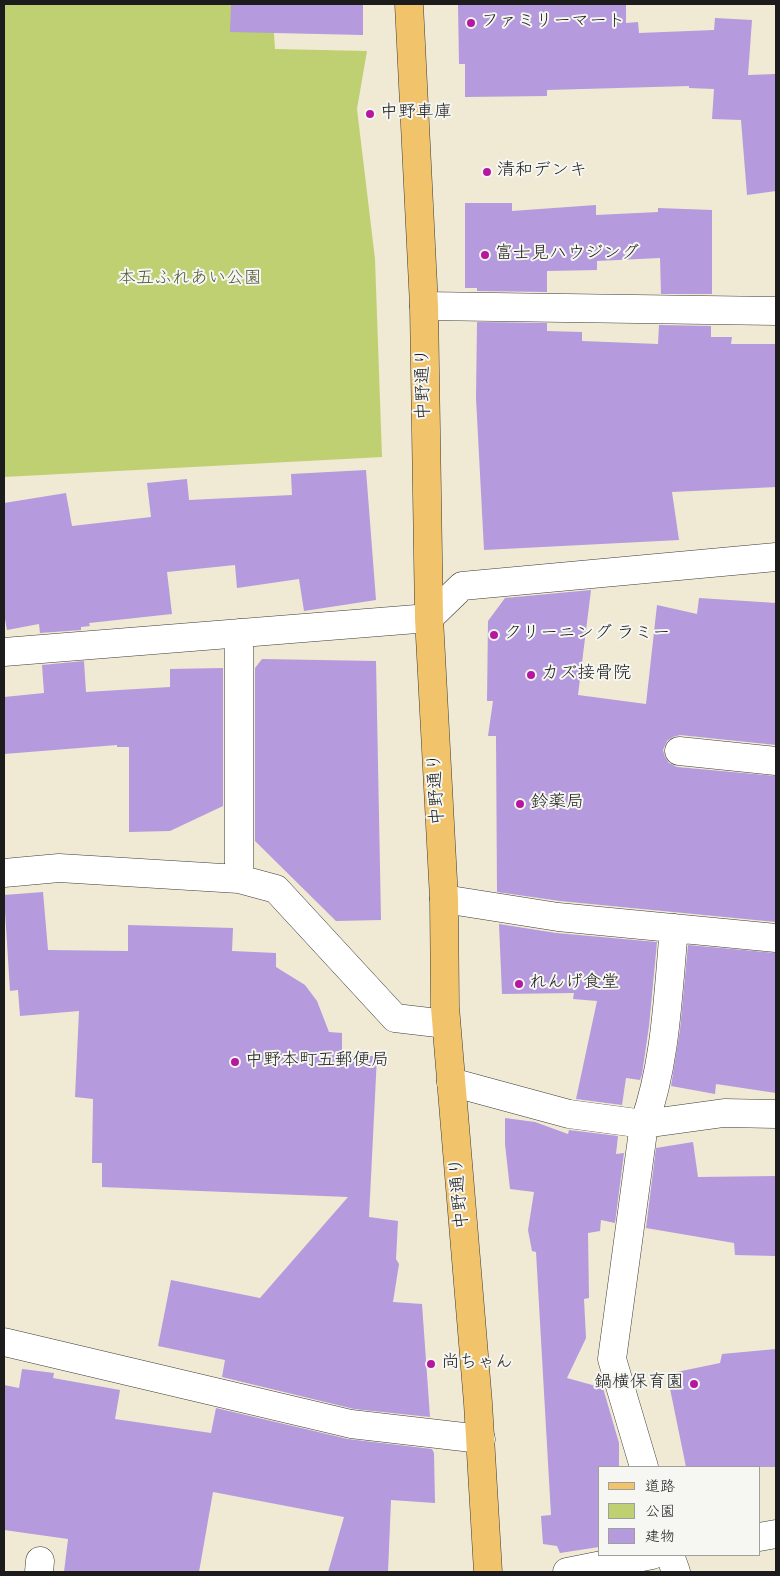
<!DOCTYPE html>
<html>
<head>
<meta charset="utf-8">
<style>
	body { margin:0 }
	#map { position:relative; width:780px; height:1576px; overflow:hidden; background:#f0e9d4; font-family:"Indie Flower","Klee One",sans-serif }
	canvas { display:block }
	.frame { position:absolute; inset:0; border:5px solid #1c1c1c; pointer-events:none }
	.legend { position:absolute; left:598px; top:1466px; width:162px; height:90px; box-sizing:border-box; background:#f6f6f2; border:1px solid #9f9f9c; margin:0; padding:6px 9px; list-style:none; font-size:15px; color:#1c1c1c }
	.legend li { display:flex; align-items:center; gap:10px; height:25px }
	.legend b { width:25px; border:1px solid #9f9f9c }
</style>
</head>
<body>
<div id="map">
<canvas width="780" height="1576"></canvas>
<div class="frame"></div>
<ul class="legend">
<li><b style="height:6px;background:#f1c36a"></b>道路</li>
<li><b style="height:14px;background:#bed072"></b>公園</li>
<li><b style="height:14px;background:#b59add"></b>建物</li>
</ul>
</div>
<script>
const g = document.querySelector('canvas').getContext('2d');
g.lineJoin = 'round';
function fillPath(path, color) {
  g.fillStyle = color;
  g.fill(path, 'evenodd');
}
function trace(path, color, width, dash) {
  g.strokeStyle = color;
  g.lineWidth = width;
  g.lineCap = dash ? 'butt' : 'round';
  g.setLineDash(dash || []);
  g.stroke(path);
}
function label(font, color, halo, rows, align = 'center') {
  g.font = font + ' "Indie Flower","Klee One",sans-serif';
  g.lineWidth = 4;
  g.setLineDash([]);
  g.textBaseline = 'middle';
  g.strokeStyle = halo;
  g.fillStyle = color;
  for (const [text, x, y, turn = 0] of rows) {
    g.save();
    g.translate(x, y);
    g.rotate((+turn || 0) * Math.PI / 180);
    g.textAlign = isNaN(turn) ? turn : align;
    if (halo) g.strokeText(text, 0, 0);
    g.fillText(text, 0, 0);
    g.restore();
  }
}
fillPath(new Path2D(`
	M4 4H272L275 49 367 51 357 109 375 259 382 457 4 477Z`), '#bed072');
fillPath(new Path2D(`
	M231 4H363V35L230 32Z
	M458 4H626V23L638 22 639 33 714 30 715 18 752 20 748 75 776 74V191L747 195 741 120 712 119 714 89 689 88V86L547 90V96L465 97V64H459Z
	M465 203H512V211L596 205V215L658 212V208L712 210V294H661L660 258 597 261V270L547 271V292L477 291V288H465Z
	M477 322 547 323V331L582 332V341L658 344 659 325 711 326V337H732L731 344H776V487L672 492 679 540 484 550 476 398Z
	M366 470 376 600 304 611 299 579 237 588 235 565 167 572 172 614 89 623 90 626 81 627V630L40 633 39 624 7 630 4 613V503L66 493 72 526 151 517 147 483 187 479 189 500 292 495 291 474Z
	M591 590 578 695 646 704 657 605 697 614 699 598 776 603V745L680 735 673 737 667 741 663 750 665 757 669 763 677 767 776 776V922L560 901 497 892 496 736H488L493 701H487L488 621 505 598Z
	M262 659 376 661 381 920 336 921 255 841V668Z
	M84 661 86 692 170 687V669L223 668V806L170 831 129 832V747H117V745L4 754V697L44 693 42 665Z
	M43 892 48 950 128 951V925L233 928 232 951 276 953V967L305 985 317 1001 329 1032 342 1033V1056H377L369 1217 398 1221 396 1259 399 1264 393 1302 422 1304 430 1417 354 1409 222 1377 225 1360 158 1346 171 1280 260 1298 348 1197 102 1187V1163H92L93 1099 75 1097 79 1011 20 1016 18 990 10 991 4 895Z
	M499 924 556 933 657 942 649 1026 642 1074 640 1080 626 1078 622 1105 576 1099 597 1001 573 999 574 993 502 994Z
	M688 945 776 953V1093L716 1084 715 1094 671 1086 680 1030Z
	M505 1118 535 1122 568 1134 569 1130 618 1136 616 1154 624 1153 615 1223 601 1220 600 1231 588 1233 589 1298 584 1299 586 1338 567 1378 603 1388 619 1443V1467H599V1547L560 1553 557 1546 543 1544 541 1516 551 1515 536 1252 532 1251 528 1230 534 1192 510 1189 505 1144Z
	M693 1142 698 1177 776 1176V1256L735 1255 734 1243 646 1228 656 1148Z
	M776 1349V1467H686L667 1374 720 1363 722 1354Z
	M22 1369 54 1373 53 1378 64 1380 120 1390 115 1419 211 1433 216 1408 348 1439 432 1449 434 1453 435 1503 391 1500 388 1572H328L344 1517 213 1492 199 1572H64L68 1539 4 1530V1385L19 1388Z`), '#b59add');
const minor = new Path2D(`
	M424 306 776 311
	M239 633V879
	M4 652 429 618 462 586 776 557
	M679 751 776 761
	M4 873 59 868 239 879 276 889 395 1018 446 1024
	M444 899 558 917 776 938
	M451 1082 569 1114 644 1124 724 1113 776 1114
	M4 1342 351 1424 481 1439
	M644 1467 612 1359 644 1124C666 1063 668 993 674 928
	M759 1537 776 1534
	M670 1555 676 1572
	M39 1572 40 1561
	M567 1572 652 1555`);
const major = new Path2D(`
	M409 4 424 306 429 618 444 899 445 1007 478 1403 488 1572`);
trace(minor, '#3c3b38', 29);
trace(major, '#3c3b38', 29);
trace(minor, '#fff', 28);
trace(major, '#f1c36a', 28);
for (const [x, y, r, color] of [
	[471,23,5,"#b5179e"],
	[370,114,5,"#b5179e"],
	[487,172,5,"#b5179e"],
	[485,255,5,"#b5179e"],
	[494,635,5,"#b5179e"],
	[531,675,5,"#b5179e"],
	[520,804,5,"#b5179e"],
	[519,984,5,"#b5179e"],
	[235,1062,5,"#b5179e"],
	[431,1364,5,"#b5179e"],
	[694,1384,5,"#b5179e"]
]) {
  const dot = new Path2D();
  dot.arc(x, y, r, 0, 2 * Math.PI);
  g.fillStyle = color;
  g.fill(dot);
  trace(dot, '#f6f6f2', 2);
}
label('18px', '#1c1c1c', '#f6f6f2', [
	["ファミリーマート",481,23],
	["中野車庫",380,114],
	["清和デンキ",497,172],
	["富士見ハウジング",495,255],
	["クリーニング ラミー",504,635],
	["カズ接骨院",541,675],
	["鈴薬局",530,804],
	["れんげ食堂",529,984],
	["中野本町五郵便局",245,1062],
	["尚ちゃん",441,1364],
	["鍋横保育園",684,1384,"right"]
], 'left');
label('18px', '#555b3a', '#f6f6f2', [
	["本五ふれあい公園",190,280]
]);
label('18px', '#1c1c1c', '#f6f6f2', [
	["中野通り",425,384,-91],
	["中野通り",438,789,-93],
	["中野通り",461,1193,-95]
]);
</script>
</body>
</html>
